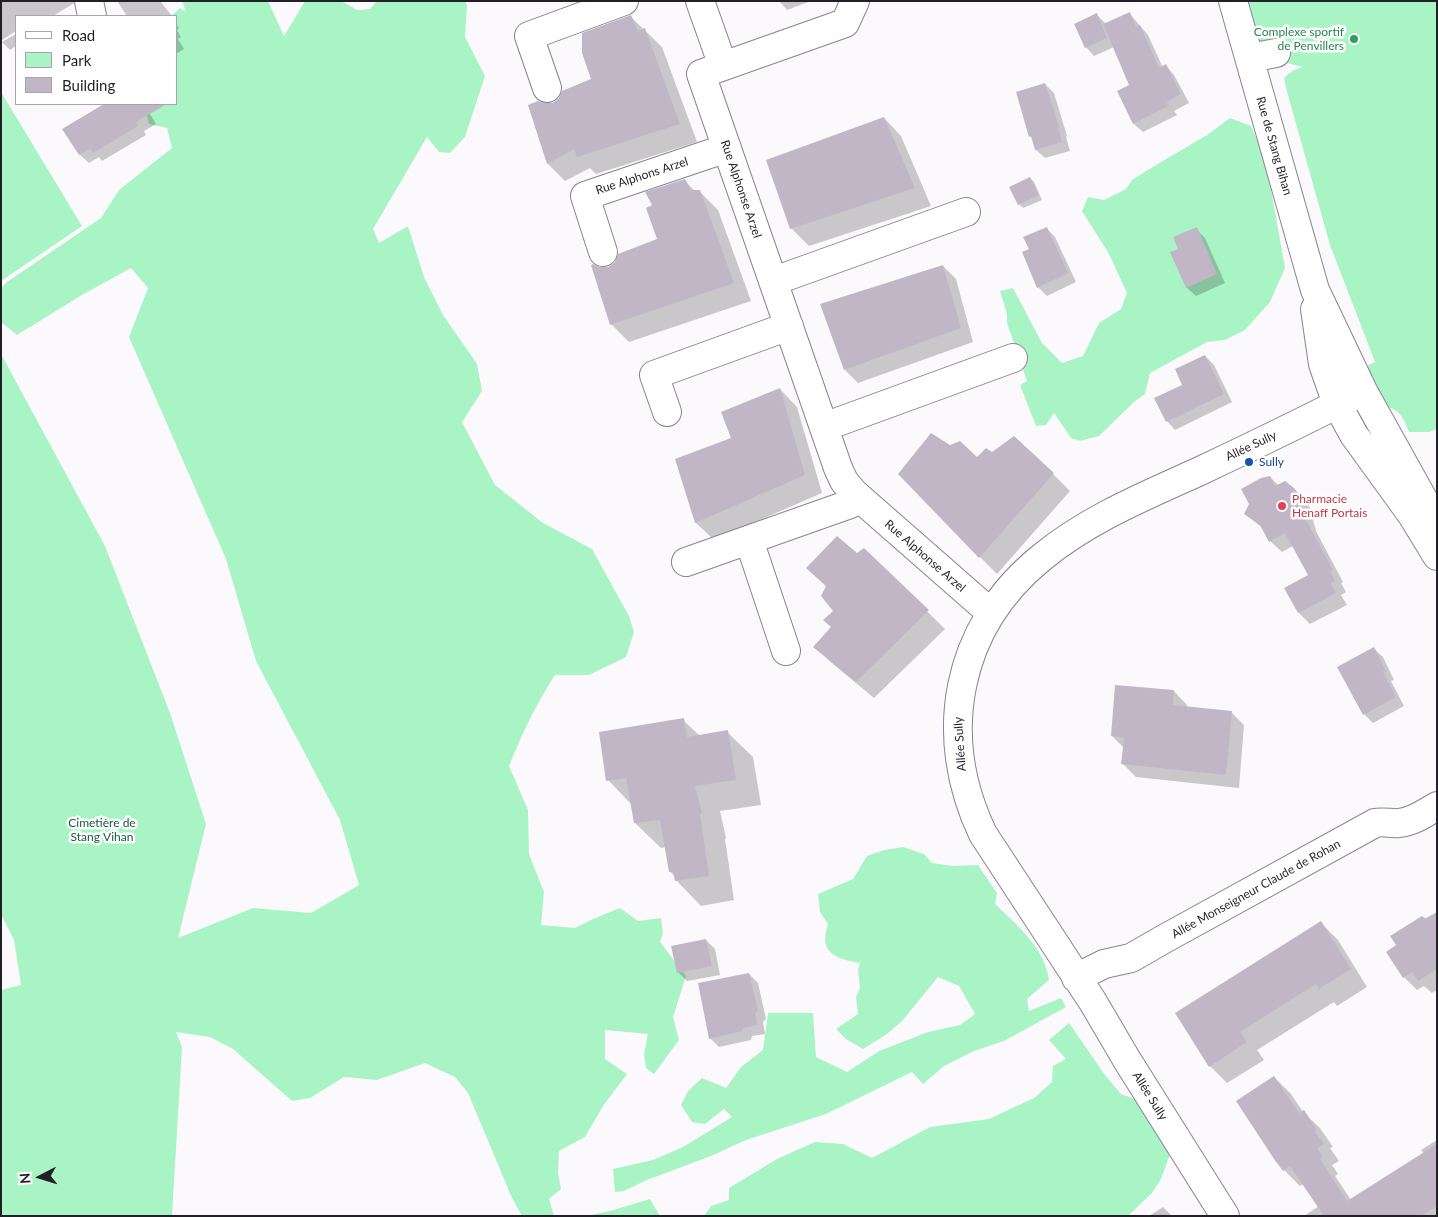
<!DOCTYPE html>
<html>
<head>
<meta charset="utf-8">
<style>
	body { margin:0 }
	#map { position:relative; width:1438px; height:1217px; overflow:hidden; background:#fcf9fd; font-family:Lato,sans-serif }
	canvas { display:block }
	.frame { position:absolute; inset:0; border:2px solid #231f26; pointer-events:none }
	.legend { position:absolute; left:15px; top:15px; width:162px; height:90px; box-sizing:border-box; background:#fff; border:1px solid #a7a5a8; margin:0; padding:6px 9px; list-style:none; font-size:15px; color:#231f26 }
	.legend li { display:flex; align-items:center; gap:10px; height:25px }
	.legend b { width:25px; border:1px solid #a7a5a8 }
	.north { position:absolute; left:15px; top:1152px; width:50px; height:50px; -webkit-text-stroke:4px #fff; paint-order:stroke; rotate:265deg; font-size:14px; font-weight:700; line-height:20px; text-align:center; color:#231f26 }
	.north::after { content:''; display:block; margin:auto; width:18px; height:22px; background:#231f26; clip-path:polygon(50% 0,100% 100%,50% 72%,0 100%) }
</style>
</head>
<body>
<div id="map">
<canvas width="1438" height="1217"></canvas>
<div class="frame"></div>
<ul class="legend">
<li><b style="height:6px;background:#fff"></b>Road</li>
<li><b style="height:14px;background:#a9f4c5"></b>Park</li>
<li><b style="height:14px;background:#c0b6c6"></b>Building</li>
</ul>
<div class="north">N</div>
</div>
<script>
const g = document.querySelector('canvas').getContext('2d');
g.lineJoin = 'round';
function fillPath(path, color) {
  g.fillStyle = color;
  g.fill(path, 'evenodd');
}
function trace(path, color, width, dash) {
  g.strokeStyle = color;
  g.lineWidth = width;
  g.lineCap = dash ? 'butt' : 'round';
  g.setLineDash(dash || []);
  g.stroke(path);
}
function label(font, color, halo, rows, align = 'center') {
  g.font = font + ' Lato,sans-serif';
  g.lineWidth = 5;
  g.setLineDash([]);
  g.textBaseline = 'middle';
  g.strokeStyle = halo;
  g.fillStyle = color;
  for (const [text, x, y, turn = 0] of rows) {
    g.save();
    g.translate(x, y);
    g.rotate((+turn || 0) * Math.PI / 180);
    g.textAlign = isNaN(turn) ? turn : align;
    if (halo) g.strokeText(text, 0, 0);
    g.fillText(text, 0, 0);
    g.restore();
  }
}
fillPath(new Path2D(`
	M182 1H268L284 36 305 1H339L345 3 357 10 370 9 377 1H465L467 5 465 37 485 76 465 137 450 153 439 152 427 137 373 229 379 243 408 226 424 277 443 315 477 364 482 391 462 422 495 485 543 523 592 549 629 616 634 632 626 657 589 675H555C536 704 522 734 509 766L528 810 529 854 544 892 541 925 575 928 593 919 620 908 638 921 661 918 663 933 660 942 686 976 673 1017 679 1040 654 1074 646 1068 644 1055 648 1034 605 1030V1059L627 1074 603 1106 585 1137 559 1151 558 1173 561 1189 549 1199 554 1216H522L512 1198 468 1093 455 1077 425 1063 377 1080 344 1077 310 1098 292 1101 233 1049 210 1037 176 1032 182 1047 172 1216H1V990L21 985 14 940 1 914V354L105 546 170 713 206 824 178 938 253 908 311 913 359 885 340 820 256 661 226 559 129 337 148 288 131 268 82 295 17 335 1 322V288L7 282 101 218 119 190 172 148 167 128 149 124 144 104H176V16H171L180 8 186 12Z
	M1241 1H1437V429L1429 432H1409C1405 421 1400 410 1388 407L1373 386 1368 365 1375 362 1330 245 1286 88 1284 78 1292 71 1302 67 1280 61 1260 42Z
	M1 92 82 226 1 281Z
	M1230 118 1251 126 1266 161 1285 268 1270 302 1245 330 1225 340 1207 342 1150 373 1145 394 1134 402 1099 436 1080 441 1071 438 1054 413 1046 425 1036 426 1020 385 1027 381 1007 323V314L1000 291 1013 288 1042 343 1062 363 1083 356 1099 323 1121 309 1127 293 1109 254 1082 211 1088 197 1104 200 1126 189 1132 180 1151 168 1207 135Z
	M903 847 924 854 932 863 953 866 978 865 997 893 995 904C1017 925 1045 948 1049 980L1027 999 1029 1011 1061 998 1066 1007 1004 1041 974 1051 944 1066 923 1084 912 1072 826 1114 746 1140 711 1156 647 1180 624 1191 615 1192 613 1169 653 1160 683 1147 732 1117 724 1109 705 1124 692 1122 681 1105 688 1091 702 1078 726 1088 741 1067 763 1050 768 1013H813L816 1057 847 1072 879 1051 928 1032 960 1025 975 1014 959 986 938 977 902 1021 887 1034 863 1049 846 1039 836 1029 858 1014 856 997 860 988 858 970 860 963C836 959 818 953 828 924L820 912 818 894 853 879 867 856 884 850Z
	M1069 1023 1105 1075 1121 1094 1138 1100 1172 1149 1161 1179 1152 1193 1128 1216H704L711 1206 729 1200V1188L777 1159 815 1142 843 1144 872 1158 930 1127 989 1119 1034 1098 1052 1082 1053 1066 1066 1059 1049 1040Z
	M650 1199 660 1216H586L610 1211Z`), '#a9f4c5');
fillPath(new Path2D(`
	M1 1H76V2L53 16H16V31L2 40V42Z
	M117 1H160L172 16H127Z
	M779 1H811L787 10Z
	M1130 14 1148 35 1163 68 1166 66 1174 75 1189 103 1174 111 1177 115 1143 132 1134 124 1118 92 1130 86 1114 47 1094 56 1086 47 1097 15 1106 24Z
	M630 16 662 47 697 142 596 174 590 168 565 181 548 164 529 106 553 104 593 79Z
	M176 24 179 28 177 30 181 37 178 39 184 49 176 54Z
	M16 34V46L10 50 2 42Z
	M1045 84 1054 93 1067 136 1066 137 1070 151 1045 158 1036 150 1033 139 1030 136Z
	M106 104H156L147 109 156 124 144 131 146 135 102 161 99 157 89 163 80 155 63 129Z
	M884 118 901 136 931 206 809 246 791 228Z
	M1030 178 1034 182 1042 200 1023 208 1019 204Z
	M684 180 696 192H700L718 210 751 301 629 342 611 324 600 269 609 268 658 240Z
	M1046 228 1055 237 1076 282 1047 296 1038 287 1030 250Z
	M1196 229 1205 238 1225 283 1196 296 1187 288 1172 252 1179 250Z
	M943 266 956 279 973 342 858 383 845 370Z
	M1205 356 1214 365 1232 402 1175 430 1167 421 1184 385Z
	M780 389 797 407 822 493 714 540 696 523 676 459 733 439Z
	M950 447 977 459 992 453 1053 474 1070 491 997 574 980 557Z
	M1270 477 1278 485 1292 487 1304 499 1310 508 1316 531 1343 582 1341 583 1346 592 1341 595 1347 605 1310 624 1299 613 1310 575 1293 546 1282 552 1270 541 1265 530 1245 514Z
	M864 549 945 629 874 698 833 664 815 647 832 627 835 611 827 587 807 568 857 554Z
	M1374 649 1383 657 1394 680 1391 681 1404 706 1373 723 1364 714Z
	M1174 691 1187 705V708L1231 712 1244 725 1239 788 1136 777 1123 764 1124 748 1112 736Z
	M683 720 700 736 727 732 753 757 761 805 720 811 726 838 725 839 734 900 701 906 676 880 675 877 670 871 666 847 661 848 635 823 632 805 608 780Z
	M1437 912V990L1432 993 1424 986 1417 990 1404 977 1398 946 1424 919Z
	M1321 923 1338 940 1367 987 1337 1006 1334 1002 1257 1050 1264 1060 1227 1083 1210 1066Z
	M706 940 715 949 720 975 687 981 678 972Z
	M749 974 758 983 766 1019 763 1022 765 1034 752 1036 751 1040 719 1047 710 1038Z
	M1274 1077 1291 1094 1303 1112 1320 1128 1333 1147 1330 1148 1339 1161 1332 1165 1338 1174 1335 1176 1351 1200 1424 1154 1421 1150 1437 1140V1216H1304L1319 1206 1304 1184 1300 1186 1284 1170Z
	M1163 1207 1172 1216H1149Z`), '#0003');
fillPath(new Path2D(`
	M1130 12 1136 27 1140 25 1159 68 1166 64 1181 94 1167 102 1169 106 1133 124 1117 91 1129 85 1103 24Z
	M1097 13 1107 38 1085 48 1074 24Z
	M631 15 638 31 645 28 680 124 577 157 574 149 547 164 528 105 538 101 545 103H553L559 98 562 91 591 79 582 53V33Z
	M1045 83 1059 127 1058 128 1062 142 1035 150 1031 136 1029 137 1016 92Z
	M104 104H167L136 122 138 126 93 153 90 149 79 155 62 129Z
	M884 117 915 188 790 229 766 160Z
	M1030 177 1039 195 1018 205 1009 187Z
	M685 179 691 190H700L734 283 610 325 591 265 593 264 600 267H608L615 262 618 254 657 239 646 208 652 205 645 192Z
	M1047 227 1068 273 1037 288 1022 252 1029 249 1023 237Z
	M1197 227 1217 274 1186 288 1170 252 1178 249 1173 237Z
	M943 265 961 328 844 370 820 304Z
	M1205 355 1224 394 1166 422 1154 398 1182 385 1175 369Z
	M780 388 805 475 695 523 675 459 731 438 721 412Z
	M931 433 950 445 960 441 977 457 986 448 992 452 1014 436 1054 473 979 558 898 474Z
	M1270 476 1275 486 1285 481 1294 488 1299 495 1305 518 1333 570 1330 571 1335 581 1331 583 1336 593 1298 613 1284 588 1308 575 1285 533 1269 542 1260 525 1244 514 1249 504 1241 489 1261 478Z
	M837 536 857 553 864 548 929 610 856 682 813 647 831 627 823 620 833 611 821 596 826 586 806 568Z
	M1374 647 1386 671 1383 672 1396 697 1363 715 1337 667Z
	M1115 685 1174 690 1173 705 1232 711 1226 775 1121 764 1124 738 1111 736Z
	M684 718 687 737 728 730 736 780 695 786 702 813 700 814 709 876 675 881 673 872H669L660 820 634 823 626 778 606 781 599 732Z
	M1437 912V969L1418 981 1412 972 1403 978 1386 952 1396 945 1390 936 1422 916 1426 919Z
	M1321 921 1351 969 1319 989 1316 984 1240 1032 1247 1042 1209 1067 1175 1013Z
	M706 939 712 966 677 973 671 946Z
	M749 973 758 1010 755 1013 757 1025 743 1028 742 1031 709 1039 698 983Z
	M1274 1076 1299 1113 1304 1110 1317 1130 1315 1132 1324 1144 1317 1148 1323 1157 1320 1159 1347 1201 1437 1144V1206L1421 1216H1324L1290 1166 1283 1171 1274 1159 1236 1101Z`), '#c0b6c6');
const minor = new Path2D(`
	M89 1 92 16
	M700 1 723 66
	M855 1 845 23 701 74 838 468 844 481 854 493 991 613
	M1233 1 1315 290 1363 391 1437 524
	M1250 58 1276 53
	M547 88 529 36 624 1
	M603 252 585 196 727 148
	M774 281 966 212
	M1315 309 1323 364 1337 404 1354 435 1412 515 1437 556
	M667 412 654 375 789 326
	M824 427 1013 358
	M749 540 786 651
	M686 562 850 504 859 498
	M1076 978 1104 964 1131 958 1164 939 1375 823C1384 821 1391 824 1399 823 1413 822 1425 813 1437 806
	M1225 1216 1127 1060 1093 1002 983 834C936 736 955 628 1041 558 1088 519 1145 496 1200 471 1255 445 1309 419 1363 391`);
trace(minor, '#8b8292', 30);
trace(minor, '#fff', 28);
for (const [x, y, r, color] of [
	[1354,39,5,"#2e9e5b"],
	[1249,462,5,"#1a4fb4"],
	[1282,506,5,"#e0444e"]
]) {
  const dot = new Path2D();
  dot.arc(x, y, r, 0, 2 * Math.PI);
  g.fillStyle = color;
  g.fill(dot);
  trace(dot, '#fff', 2);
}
label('12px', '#27864d', '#fff', [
	["Complexe sportif",1344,32],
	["de Penvillers",1344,46]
], 'right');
label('12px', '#231f26', '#fff', [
	["Rue de Stang Bihan",1274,146,74],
	["Rue Alphons Arzel",642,176,-18],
	["Rue Alphonse Arzel",741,189,71],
	["Allée Sully",1251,446,-25],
	["Rue Alphonse Arzel",925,556,41],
	["Allée Sully",960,744,-94],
	["Allée Monseigneur Claude de Rohan",1256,889,-29],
	["Allée Sully",1150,1096,58]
]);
label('12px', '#164399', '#fff', [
	["Sully",1259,462]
], 'left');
label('12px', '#be3a42', '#fff', [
	["Pharmacie",1292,499],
	["Henaff Portais",1292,513]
], 'left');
label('12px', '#185b39', '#fff', [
	["Cimetière de",102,823],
	["Stang Vihan",102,837]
]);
</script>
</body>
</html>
